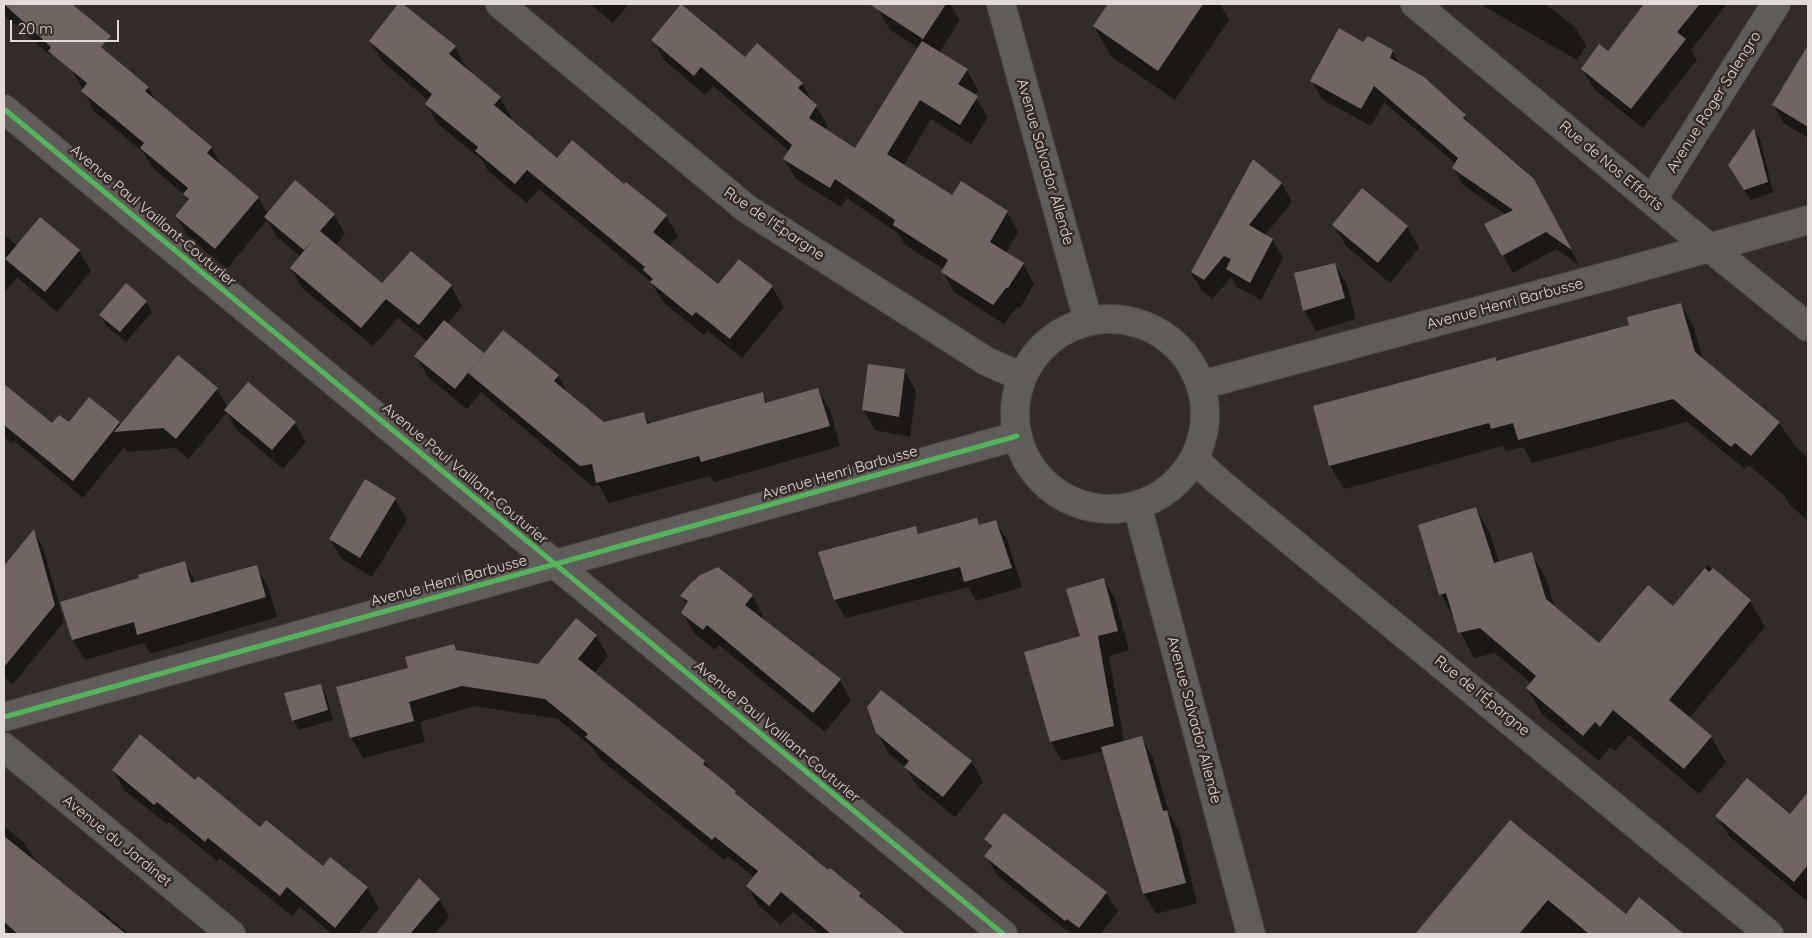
<!DOCTYPE html>
<html>
<head>
<meta charset="utf-8">
<style>
	body { margin:0 }
	#map { position:relative; width:1812px; height:938px; overflow:hidden; background:#322b28; font-family:Quicksand,sans-serif }
	canvas { display:block }
	.frame { position:absolute; inset:0; border:5px solid #e1dad6; pointer-events:none }
	.scale { position:absolute; left:10px; top:20px; width:109px; height:22px; box-sizing:border-box; border:2px solid #e1dad6; border-top:0; padding-left:6px; font-size:15px; line-height:18px; white-space:nowrap; color:#e1dad6; -webkit-text-stroke:4px #352a25; paint-order:stroke }
</style>
</head>
<body>
<div id="map">
<canvas width="1812" height="938"></canvas>
<div class="frame"></div>
<div class="scale">20 m</div>
</div>
<script>
const g = document.querySelector('canvas').getContext('2d');
g.lineJoin = 'round';
function fillPath(path, color) {
  g.fillStyle = color;
  g.fill(path, 'evenodd');
}
function trace(path, color, width, dash) {
  g.strokeStyle = color;
  g.lineWidth = width;
  g.lineCap = dash ? 'butt' : 'round';
  g.setLineDash(dash || []);
  g.stroke(path);
}
function label(font, color, halo, rows, align = 'center') {
  g.font = font + ' Quicksand,sans-serif';
  g.lineWidth = 5;
  g.setLineDash([]);
  g.textBaseline = 'middle';
  g.strokeStyle = halo;
  g.fillStyle = color;
  for (const [text, x, y, turn = 0] of rows) {
    g.save();
    g.translate(x, y);
    g.rotate((+turn || 0) * Math.PI / 180);
    g.textAlign = isNaN(turn) ? turn : align;
    if (halo) g.strokeText(text, 0, 0);
    g.fillText(text, 0, 0);
    g.restore();
  }
}
fillPath(new Path2D(`
	M4 4H67L77 21 50 55 4 15Z
	M400 4 455 47 466 67 465 69 500 98 512 118 510 120 557 159 625 185 666 216 678 236 669 246 719 286 772 287 784 307 742 358 708 331 704 335 663 302 651 282 539 189 527 203 488 171 482 160 438 124 426 104 429 101 382 61 370 41Z
	M590 4H629L613 23Z
	M882 4H950L960 20 939 53 967 70 978 90 974 96 988 117 971 144 931 119 903 166 952 196 1007 212 1018 232 1006 253 1023 264 1034 284 1020 308 1017 307 1004 324 954 292 943 272 944 269 905 245 899 234 847 198 841 207 796 179 784 159 789 151 713 86 705 95 664 60 653 40 746 59 802 84 828 126 825 130 855 150 919 48 890 30 878 9Z
	M1109 4H1220L1229 20 1175 100 1111 56 1094 26Z
	M1483 4H1545L1575 27 1586 46 1577 60 1485 7Z
	M1646 4H1727L1691 50 1697 60 1643 128 1594 89 1582 69 1608 53Z
	M1364 44 1392 51 1400 65 1465 116 1471 127 1543 198 1579 265 1556 249 1513 273 1486 225 1506 215 1463 185 1453 168 1456 164 1384 102 1371 126 1322 99 1312 81Z
	M1808 47V138L1784 123 1773 105Z
	M73 71 148 87 156 101 211 147 223 168 258 197 268 215H334L345 234 335 246 382 285 451 286 462 306 447 324 484 355 558 376 568 393 604 423 644 414 650 424 762 394 767 403 818 390 830 410 840 446 714 482 710 476 609 503 599 485 592 486 481 392 467 409 428 377 416 356 428 342 398 318 373 346 302 288 291 268 301 257 277 237 267 220 227 269 188 236 176 216 188 201 185 195 153 168 143 152 94 111Z
	M1754 130 1760 139 1773 192 1751 200 1729 165Z
	M1254 161 1282 184 1292 202 1265 235 1272 239 1283 258 1261 300 1237 287 1231 277 1213 299 1202 291 1191 273Z
	M1362 190 1407 227 1419 248 1390 283 1346 246 1334 225Z
	M4 234 17 246 79 251 91 271 57 312 17 277 4 293Z
	M1335 264 1347 285 1356 319 1316 331 1304 310Z
	M146 302 152 312 126 342 106 326 101 316Z
	M1681 304 1694 328 1703 361 1779 423 1795 446 1808 458V521L1790 505 1784 495 1749 465 1745 469 1687 422 1532 463 1523 447 1506 452 1503 446 1344 489 1330 466 1314 407 1495 359 1497 362 1630 326Z
	M178 357 217 389 228 408 295 423 306 442 283 469 236 429 227 412 189 459 176 448 127 452 124 447 83 498 12 439 14 445 4 437V396L9 390 53 425 119 423 121 426Z
	M904 370 916 391 910 437 875 430 863 410Z
	M395 499 407 520 372 577 342 559 330 539Z
	M1476 508 1490 534 1499 563 1531 553 1546 579 1555 608 1600 645 1673 607 1708 565 1750 601 1765 627 1689 718 1711 737 1726 762 1699 794 1629 735 1615 751 1610 747 1599 761 1542 714 1527 688 1531 683 1495 653 1474 658 1441 594Z
	M977 520 980 526 996 522 1007 540 1022 587 976 601 968 587 846 618 835 600 915 527 920 535Z
	M33 531 43 547 64 622 13 684 4 677V568Z
	M184 562 196 583 256 566 268 587 277 617 150 654 144 643 85 660 73 640 140 579Z
	M1103 579 1115 599 1129 650 1109 656 1124 742 1141 737 1153 758 1170 816 1179 831 1197 903 1156 914 1144 894 1104 751 1062 761 1051 742 1025 653 1081 637Z
	M752 595 763 616 761 619 840 680 851 700 825 732 719 645 715 650 694 633 683 613 687 605 682 597Z
	M596 636 608 656 594 674 704 761 710 771 736 792 739 798 828 872 860 894 864 902 904 934H820L793 912 781 925 759 906 747 886 754 877 728 856 724 860 599 758 592 747 558 719 474 706 420 722 425 742 363 758 351 738 410 668 454 645 458 652 538 665Z
	M321 685 326 695 333 720 299 730 293 720Z
	M877 733 971 761 983 782 955 817 918 787 907 769 889 754Z
	M113 770 195 782 260 829 324 868 367 888 379 908 358 934H332L300 907 292 916 220 858 217 861 169 822 167 824 125 791Z
	M1792 813 1808 827V902L1729 836 1717 816H1790Z
	M1510 822 1626 915 1665 921 1673 934H1417Z
	M4 826 25 844 38 865 98 913 100 910 129 934H9L4 925V913L8 908 4 904Z
	M986 839 1106 893 1118 912 1100 934H1071L997 875 986 856 992 849Z
	M439 899 449 917 435 934H386L382 928Z`), '#0007');
fillPath(new Path2D(`
	M4 4H72L111 36 101 47 149 87 145 91 212 147 207 153 259 197 215 249 175 216 189 199 183 194 188 188 140 148 144 143 81 91 87 83 48 51 51 47Z
	M398 4H403L456 46 449 54 501 97 494 105 557 158 572 140 624 184 626 182 667 215 653 232 718 284 739 259 773 286 730 339 696 312 692 316 650 282 653 279 643 270 645 267 527 170 515 184 475 151 478 147 425 104 432 94 369 41Z
	M681 4 745 57 757 43 803 83 798 88 817 105 809 118 855 148 922 41 968 69 958 84 978 96 960 125 920 100 887 154 952 195 961 181 1008 211 990 242 1024 263 1008 288H1006L993 305 941 272 948 260 893 225 895 220 835 179 830 188 783 159 792 145 701 67 694 76 651 40Z
	M869 4H946L923 39Z
	M1108 4H1203L1158 71 1093 26Z
	M1644 4H1700L1677 32 1686 39 1631 109 1581 69 1599 44 1608 51Z
	M1339 28 1363 42 1368 36 1393 50 1390 58 1424 77 1466 115 1463 118 1534 179 1572 250 1546 232 1502 256 1484 224 1513 210 1452 168 1458 158 1374 86 1361 109 1310 81Z
	M1808 45V127L1772 105Z
	M1754 128 1768 182 1744 190 1728 165Z
	M1253 159 1282 183 1249 225 1273 239 1250 283 1226 269 1231 259 1224 256 1204 280 1191 272Z
	M295 180 335 214 320 231 382 283 411 251 452 285 419 325 386 299 361 328 290 268 316 236 304 250 264 217Z
	M1362 188 1408 226 1378 263 1332 225Z
	M40 217 80 250 45 292 5 259Z
	M1335 263 1345 298 1303 311 1294 273Z
	M126 283 147 301 120 332 99 315Z
	M1681 303 1695 352 1780 422 1751 456 1735 443 1731 447 1673 399 1518 440 1513 423 1491 429 1489 423 1329 466 1313 406 1496 357V361L1629 325 1627 317Z
	M444 320 484 353 455 389 414 356Z
	M503 330 559 375 554 381 604 422 644 412 647 424 763 392 765 403 818 388 830 426 701 462 699 456 596 483 592 464 580 466 468 373Z
	M178 355 218 388 176 439 163 428 114 432Z
	M868 364 905 369 899 417 862 410Z
	M248 382 296 422 272 450 224 410Z
	M4 384 52 423 59 415 69 422 89 397 120 422 73 481 4 425Z
	M365 479 396 498 360 558 329 539Z
	M1476 507 1494 563 1532 552 1546 599 1599 643 1648 585 1673 606 1705 568 1709 572 1713 568 1751 600 1669 700 1712 736 1684 769 1613 710 1600 727 1595 722 1583 736 1526 688 1536 676 1480 628 1458 633 1446 593 1439 595 1418 525Z
	M977 518 979 525 996 520 1012 568 964 582 960 567 834 600 818 552 916 526 918 534Z
	M34 529 55 605 4 667V566Z
	M185 561 191 583 257 565 266 597 137 635 134 622 72 640 60 602 139 578 138 575Z
	M718 567 753 595 745 605 841 679 813 713 707 625 703 630 681 613 688 601 680 596 690 584 700 575Z
	M1104 578 1118 631 1098 636 1114 726 1050 742 1024 652 1080 636 1066 589Z
	M576 618 597 635 578 659 705 761 703 764 736 791 735 793 828 870 830 868 861 893 859 896 906 934H831L781 892 769 906 746 886 758 871 715 837 712 840 585 737 588 734 545 699 462 686 409 702 414 721 350 738 336 687 408 668 405 657 454 644 456 650 538 664Z
	M321 684 328 710 292 721 284 693Z
	M881 690 972 761 943 797 904 767 909 761 876 733 867 707Z
	M140 734 195 780 198 776 260 827 266 820 323 866 330 857 368 887 335 928 287 887 280 896 208 838 205 842 157 802 154 805 112 770Z
	M1142 736 1163 811 1167 810 1186 883 1143 894 1101 747Z
	M1747 778 1790 814 1808 792V865L1794 882 1715 816Z
	M1004 813 1107 892 1079 928 1067 919 1065 921 984 856 992 846 984 839Z
	M1510 820 1626 914 1639 897 1684 934H1589L1548 900 1519 934H1415Z
	M4 836 126 934H18L4 922Z
	M419 878 440 899 410 934H376Z`), '#706560');
const minor = new Path2D(`
	M500 4 747 209 986 361 1022 377
	M1001 4 1088 320
	M1415 4 1684 227 1808 327
	M4 109 1003 934
	M1652 200 1776 4
	M1015 414a95 95 0 1 1 190 0a95 95 0 1 1-190 0Z
	M1201 385 1623 272 1808 220
	M1194 459 1219 482 1769 934
	M1137 505 1251 934
	M4 717 1017 436
	M4 747 231 934`);
trace(minor, '#4d4745', 30);
trace(minor, '#605c5a', 28);
trace(new Path2D(`
	M4 109 1003 934
	M4 717 1017 436`), '#56b35d', 5);
label('15px', '#e1dad6', '#352a25', [
	["Avenue Roger Salengro",1714,102,-58],
	["Avenue Salvador Allende",1045,162,74],
	["Rue de Nos Efforts",1611,166,40],
	["Avenue Paul Vaillant-Couturier",153,216,40],
	["Rue de l'Épargne",774,224,34],
	["Avenue Henri Barbusse",1505,304,-15],
	["Avenue Henri Barbusse",840,473,-16],
	["Avenue Paul Vaillant-Couturier",465,474,40],
	["Avenue Henri Barbusse",449,581,-15],
	["Rue de l'Épargne",1482,696,39],
	["Avenue Salvador Allende",1194,720,75],
	["Avenue Paul Vaillant-Couturier",777,732,40],
	["Avenue du Jardinet",117,841,39]
]);
</script>
</body>
</html>
